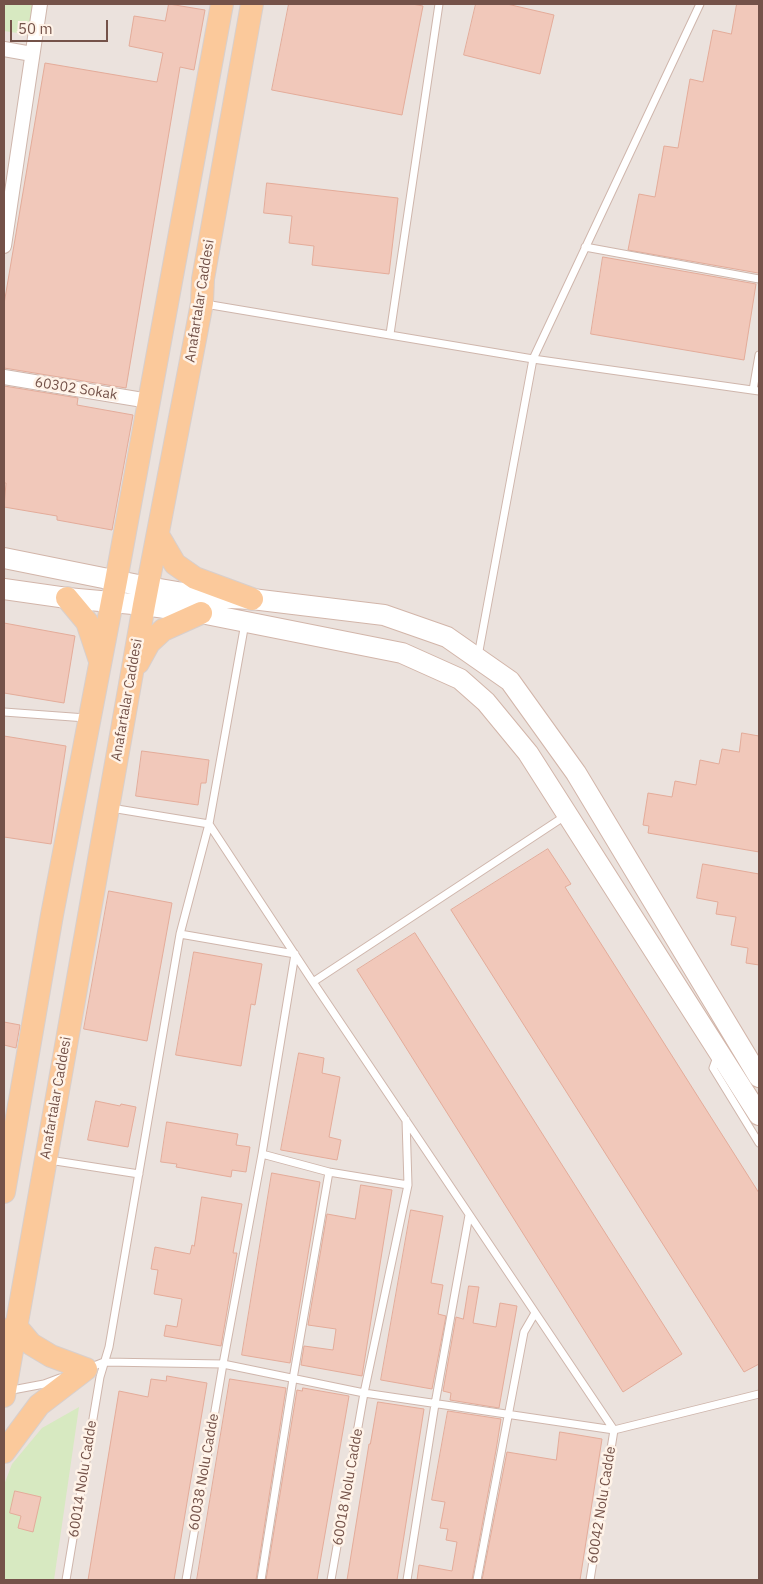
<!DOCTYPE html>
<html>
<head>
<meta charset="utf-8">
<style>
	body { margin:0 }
	#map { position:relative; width:763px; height:1584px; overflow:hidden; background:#fceee2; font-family:"IBM Plex Sans",sans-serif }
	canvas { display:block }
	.frame { position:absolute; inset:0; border:5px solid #745249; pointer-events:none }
	.scale { position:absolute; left:10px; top:20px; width:98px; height:22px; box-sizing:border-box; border:2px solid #745249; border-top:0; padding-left:6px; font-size:15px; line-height:18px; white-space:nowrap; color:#745249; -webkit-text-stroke:4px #fff3e8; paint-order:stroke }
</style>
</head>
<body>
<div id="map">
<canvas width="763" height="1584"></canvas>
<div class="frame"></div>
<div class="scale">50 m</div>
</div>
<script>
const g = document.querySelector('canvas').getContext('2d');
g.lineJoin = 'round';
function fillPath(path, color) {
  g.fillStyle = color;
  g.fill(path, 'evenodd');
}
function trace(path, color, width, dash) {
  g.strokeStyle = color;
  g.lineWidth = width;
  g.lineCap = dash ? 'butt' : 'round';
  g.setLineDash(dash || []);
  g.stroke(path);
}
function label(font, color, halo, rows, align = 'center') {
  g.font = font + ' "IBM Plex Sans",sans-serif';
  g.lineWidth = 5;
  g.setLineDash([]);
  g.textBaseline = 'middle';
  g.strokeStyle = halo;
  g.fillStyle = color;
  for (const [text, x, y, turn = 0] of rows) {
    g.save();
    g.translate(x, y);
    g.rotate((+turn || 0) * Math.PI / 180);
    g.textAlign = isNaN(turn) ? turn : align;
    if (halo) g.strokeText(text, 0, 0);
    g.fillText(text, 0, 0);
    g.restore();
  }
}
fillPath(new Path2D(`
	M4 4H759V1580H4Z`), '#ebe2dd');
fillPath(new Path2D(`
	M4 4H35L31 35 4 31Z
	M79 1407 54 1580H4V1485L12 1464 42 1428Z`), '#d7e9c1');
const building = new Path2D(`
	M169 4 205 10 194 70 180 67 126 388 4 368V304L45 63 157 82 163 53 129 46 134 16 165 21Z
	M289 4H412L423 6 402 115 272 90Z
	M476 4H507L554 15 540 74 464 55Z
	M737 4H759V272L758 273 628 250 639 194 655 197 664 146 678 148 690 79 703 82 713 30 731 34Z
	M267 183 398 198 389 274 312 265 314 246 289 243 292 216 264 213Z
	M603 257 756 284 744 360 591 334Z
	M4 386 78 398 77 405 133 415 112 530 57 520V516L4 507 6 483H4Z
	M4 623 75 636 64 703 4 693Z
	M742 733 759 736V852L648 833 649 826 643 825 648 793 672 797 675 781 696 785 700 760 719 764 722 749 739 752Z
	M4 736 66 746 51 844 4 837Z
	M142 751 209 760 206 783H201L198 805 136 796Z
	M548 849 571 884 565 887 759 1193V1364L744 1372 451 910Z
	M703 864 759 874V965L746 963 748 948 731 945 736 917 716 914 718 902 697 898Z
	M109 891 172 903 147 1041 84 1029Z
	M415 933 682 1354 623 1392 357 970Z
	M194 952 262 964 255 1005 251 1004 241 1066 176 1055Z
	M4 1022 20 1025 16 1048 4 1045Z
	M299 1053 324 1058 322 1073 340 1077 329 1137 341 1140 337 1160 281 1150Z
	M96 1101 120 1106 121 1104 136 1107 128 1147 88 1140Z
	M167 1122 238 1134 236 1145 250 1147 246 1172 232 1170 231 1177 176 1167 177 1164 161 1162Z
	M272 1173 320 1182 290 1363 242 1355Z
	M361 1185 392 1190 362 1376 301 1365 304 1346 333 1350 336 1329 308 1325 327 1214 355 1219Z
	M202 1197 242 1204 233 1253H237L221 1346 164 1336 166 1325 177 1327 182 1299 154 1294 158 1270 151 1269 155 1247 190 1254 192 1245 194 1246Z
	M411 1210 443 1216 431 1283 443 1285 438 1314 446 1316 432 1389 381 1380Z
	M469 1286 479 1287 473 1323 496 1327 500 1303 517 1306 499 1408 450 1400 451 1393 443 1391 456 1317 463 1319Z
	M167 1376 207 1383 174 1580H88L119 1391 148 1397 151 1379 166 1381Z
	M230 1379 286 1388 256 1580H197Z
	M303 1388 349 1396 317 1580H266L297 1390 302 1391Z
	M378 1402 424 1409 397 1580H347L369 1444H370Z
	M448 1411 501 1419 496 1450 472 1580H417L419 1565 452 1571 457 1542 446 1540 448 1529 440 1528 445 1502 432 1500Z
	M560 1432 602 1439 580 1580H482L507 1452 556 1460Z
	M15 1491 41 1497 33 1532 18 1528 21 1516 10 1513Z`);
fillPath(building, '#f1c8ba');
trace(building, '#e4ac9a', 1);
const lane = new Path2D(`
	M585 247 759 279
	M205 304 533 359 759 391
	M390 334 439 4
	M753 390 759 355
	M245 623 209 824 313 982 614 1430 759 1394
	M478 656 533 359 700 4
	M4 712 86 718
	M111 808 209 824 180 934 295 954 262 1154
	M313 982 565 816
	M717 1057 713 1068 759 1143
	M406 1120 408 1185
	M49 1160 139 1174
	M89 1368 104 1362 223 1364 364 1393 614 1430 590 1580
	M7 1391 44 1384 60 1378
	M66 1580 100 1377 109 1347 180 934
	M186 1580 223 1364 262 1154 329 1172
	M261 1580 293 1379 329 1172 408 1185 364 1393 331 1580
	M407 1580 435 1404 469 1215
	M477 1580 524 1332 535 1313`);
const street = new Path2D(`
	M4 49 32 54
	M4 246 40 4
	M4 377 149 401`);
const secondary = new Path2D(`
	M4 558 148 587 207 597 252 599 384 615 447 637 510 681 576 773 759 1077
	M4 589 67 598 144 605 201 613 402 653 460 679 486 702 528 753 759 1115`);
const primary = new Path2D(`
	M158 535 175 564 195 578 252 599
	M67 598 87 622 100 661
	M138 663 149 643 163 630 201 613
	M4 1192 52 915 116 581 222 4
	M15 1325 31 1344 51 1356 86 1369
	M4 1396 144 605 202 303 203 279 252 4
	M4 1452 39 1405 86 1369`);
trace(lane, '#cfb6ac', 9);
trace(street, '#cfb6ac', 16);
trace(secondary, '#d2b5a9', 22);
trace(primary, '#d8cfcc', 24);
trace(lane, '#fff', 7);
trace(street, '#fff', 14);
trace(secondary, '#fff', 20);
trace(primary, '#fbc99b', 22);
label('14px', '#745249', '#fff3e8', [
	["Anafartalar Caddesi",200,301,-81],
	["60302 Sokak",76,389,9],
	["Anafartalar Caddesi",127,700,-80],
	["Anafartalar Caddesi",56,1098,-80],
	["60038 Nolu Cadde",204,1472,-80],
	["60014 Nolu Cadde",83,1479,-81],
	["60018 Nolu Cadde",348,1487,-80],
	["60042 Nolu Cadde",602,1505,-81]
]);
</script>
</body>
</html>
